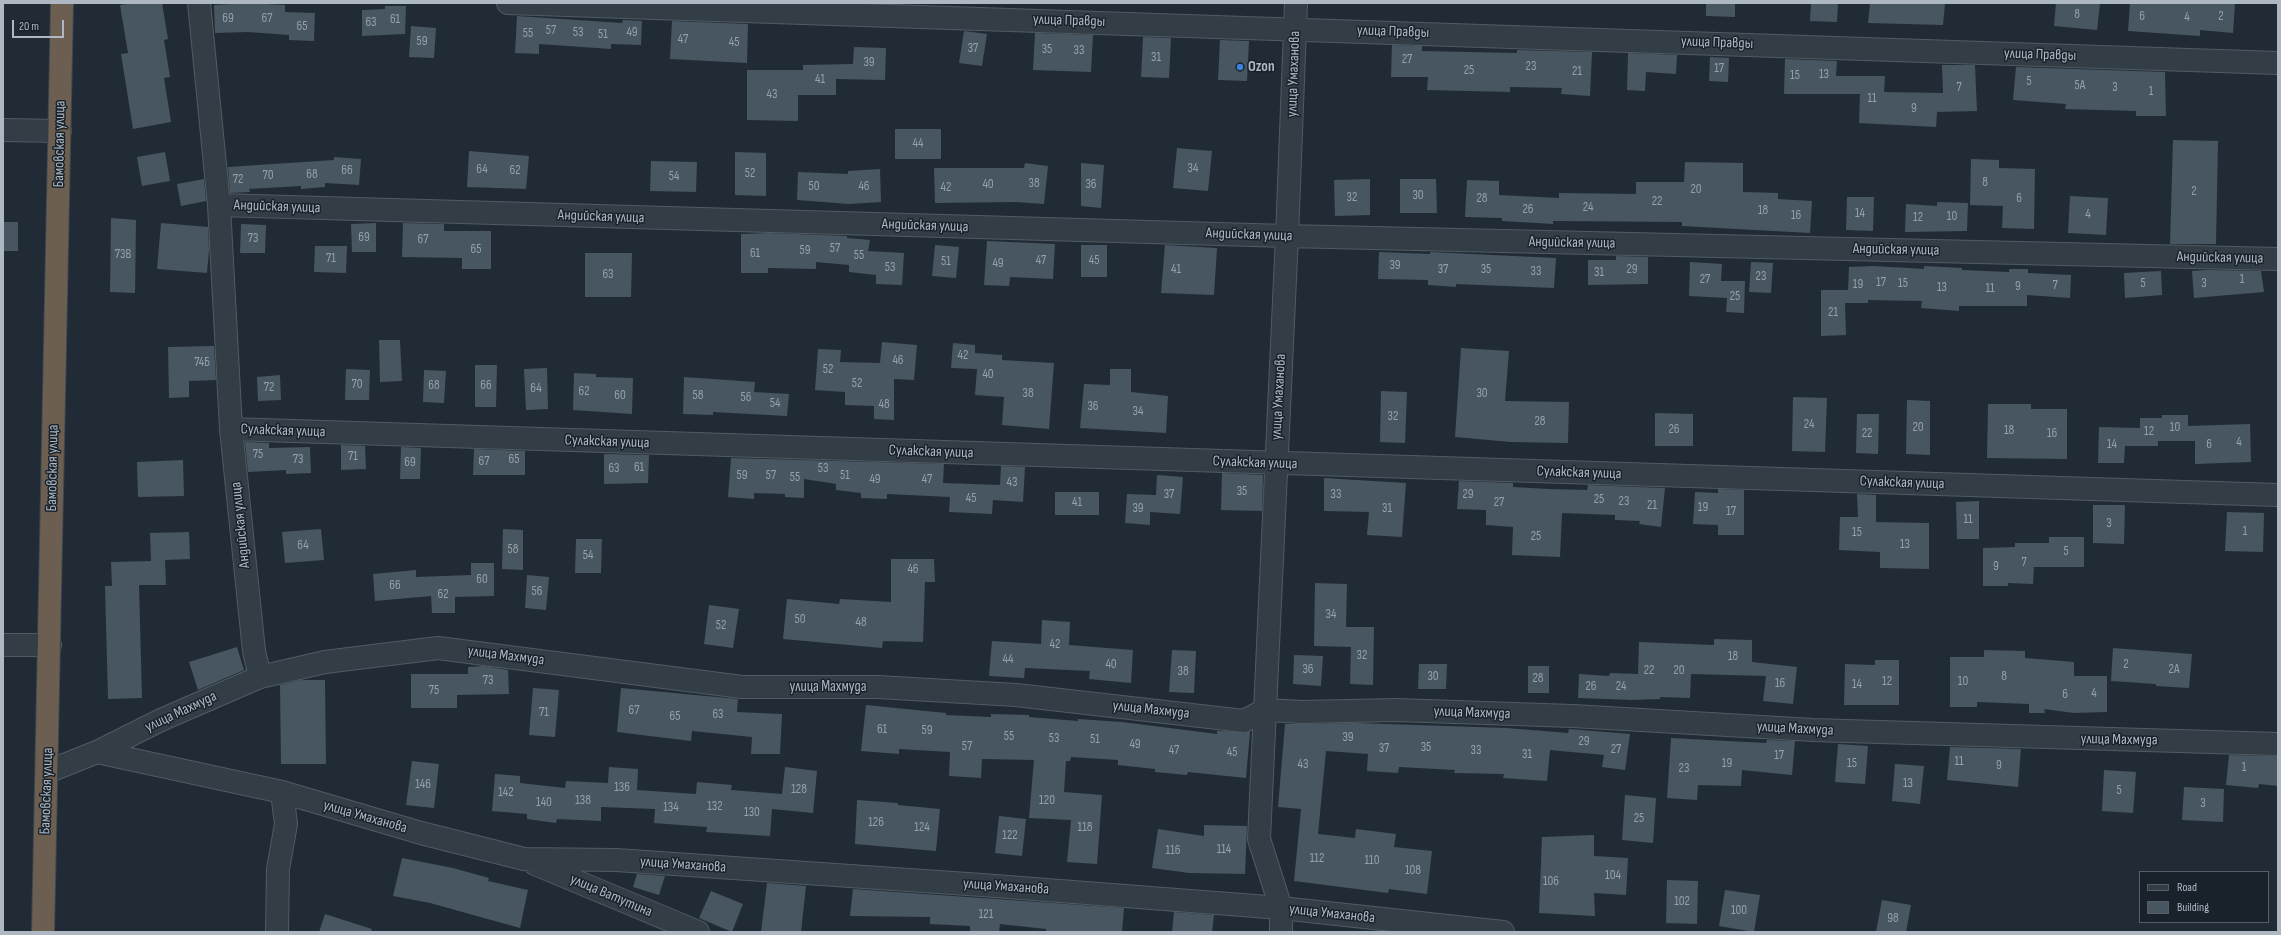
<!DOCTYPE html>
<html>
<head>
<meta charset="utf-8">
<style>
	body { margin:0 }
	#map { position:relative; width:2281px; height:935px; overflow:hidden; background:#202b35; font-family:"Sofia Sans Condensed",sans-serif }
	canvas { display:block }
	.frame { position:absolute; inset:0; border:4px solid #adb8c3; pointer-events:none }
	.legend { position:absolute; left:2139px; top:871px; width:130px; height:52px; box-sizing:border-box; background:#19222a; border:1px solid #545e67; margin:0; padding:5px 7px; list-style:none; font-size:12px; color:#adb8c3 }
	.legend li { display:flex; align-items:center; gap:8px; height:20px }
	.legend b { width:20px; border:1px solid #545e67 }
	.scale { position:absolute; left:12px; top:20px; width:52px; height:18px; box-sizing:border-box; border:2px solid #adb8c3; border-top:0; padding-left:5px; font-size:12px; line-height:14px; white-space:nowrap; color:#adb8c3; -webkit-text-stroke:3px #19222a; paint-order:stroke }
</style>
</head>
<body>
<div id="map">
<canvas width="2281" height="935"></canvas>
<div class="frame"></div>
<ul class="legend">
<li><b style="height:5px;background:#333d46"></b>Road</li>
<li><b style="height:11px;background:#485661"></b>Building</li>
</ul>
<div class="scale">20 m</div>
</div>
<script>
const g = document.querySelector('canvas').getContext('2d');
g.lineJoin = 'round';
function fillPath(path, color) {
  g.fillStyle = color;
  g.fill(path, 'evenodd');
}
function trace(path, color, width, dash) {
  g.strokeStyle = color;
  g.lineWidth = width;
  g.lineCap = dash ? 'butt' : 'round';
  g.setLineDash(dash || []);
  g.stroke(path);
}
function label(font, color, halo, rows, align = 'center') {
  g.font = font + ' "Sofia Sans Condensed",sans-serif';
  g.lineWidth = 3;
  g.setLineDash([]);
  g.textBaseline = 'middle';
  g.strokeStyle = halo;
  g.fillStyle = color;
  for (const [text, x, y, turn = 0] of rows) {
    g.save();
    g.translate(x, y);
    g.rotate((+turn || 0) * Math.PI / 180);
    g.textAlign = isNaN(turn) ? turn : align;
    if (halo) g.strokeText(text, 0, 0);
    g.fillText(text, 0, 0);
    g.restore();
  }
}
fillPath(new Path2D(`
	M134 3H162L168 39 164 40 170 77 164 78 171 122 133 129 121 54 128 53 120 5Z
	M250 3 285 5V12L315 13 314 41 289 40V35L248 32 215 33 214 5Z
	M1706 3H1735V17L1706 16Z
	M1811 3H1838L1837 22 1810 21Z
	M1870 3H1945L1943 25 1868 23Z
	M2056 3H2100L2097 30 2054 26Z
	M2130 3H2235L2233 33 2200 30V36L2128 31Z
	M385 6H406L405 34 362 36V10L385 9Z
	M517 16 622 23 623 20 642 21 641 45 611 44V49L539 44V54L515 53Z
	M672 21 748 24 747 63 670 59Z
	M411 26 436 28 434 58 409 57Z
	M964 31 987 34 982 66 959 63Z
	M1035 33 1093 35 1091 72 1033 70Z
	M1143 37 1171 38 1169 78 1141 77Z
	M1220 40 1249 41 1247 81 1218 80Z
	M1392 45 1422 46V51L1517 53V50L1592 52 1590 96 1561 94 1562 88 1510 87V92L1427 90 1428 77H1391Z
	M854 47 886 48 885 80 836 79V95H798V121L747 120V70H803V65L853 64Z
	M1628 53 1677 55 1676 74 1646 72 1645 91 1627 90Z
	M1710 57 1729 58 1728 82 1709 81Z
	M1785 59 1837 61 1836 76H1885L1884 92 1943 93 1942 65H1975L1977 111 1937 112 1936 127 1859 123 1860 94H1784Z
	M2016 67 2165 72 2166 116H2136V111L2065 109 2066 104 2013 100Z
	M895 129H941V159H895Z
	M2173 140 2218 141 2216 244H2170Z
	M1177 148 1212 151 1208 191 1173 188Z
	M469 151 529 156 526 189 467 187Z
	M165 152 170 181 142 186 137 157Z
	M735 152 766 153V196L735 195Z
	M334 157 361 159 359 185 325 183V187L301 189V186L249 189 250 192 230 193 228 167 334 160Z
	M1971 159 1999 160V168L2035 169 2034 229 2002 228 2003 206 1970 205Z
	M651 161 697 162 696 192 650 191Z
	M1685 162 1743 163V192L1778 193V199L1812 201 1810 233 1682 226V222L1553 221V224L1502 221V218L1465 217 1467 180 1499 181V195L1559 198V193L1636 194V182H1684Z
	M1025 163 1048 166 1044 204 1016 202 935 203 934 168H1024Z
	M1081 163 1104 165 1101 208 1081 206Z
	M880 169 881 202 849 204 797 200 798 172 848 174V171Z
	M204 179 206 201 181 206 177 184Z
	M1370 179V215L1335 216 1334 180Z
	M1400 179H1436L1437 213H1400Z
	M2070 196 2108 198 2106 235 2068 233Z
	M1847 197H1874L1873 231 1846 230Z
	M1937 202 1968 203 1967 231 1905 232 1906 204 1937 206Z
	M111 218 136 220 135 293 110 292Z
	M3 222H18V251H3Z
	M161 223 208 227 209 250 207 273 157 269Z
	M376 223V252H352L351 224Z
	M403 223 444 224V231H491V269H462V258L402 257Z
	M241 224 266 225 265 253H240Z
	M769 233 847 236V238L870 240 868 251 904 253 902 285 876 284V275L849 272V265L816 262V269L768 268V273H741V234Z
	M987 241 1055 244 1053 279 1010 277 1009 286 984 285Z
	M935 245 959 247 956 278 932 276Z
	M1081 245H1107V277H1081Z
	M1165 245 1217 248 1214 295 1161 293Z
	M315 246H347L346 273 314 272Z
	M1379 252 1430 254V252L1556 258 1554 288 1456 284V287L1428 285V280L1378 279Z
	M585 253H632L631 297H585Z
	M1616 256 1648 257V284L1588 285V260H1616Z
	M1690 262 1722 264 1721 281H1745L1744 313 1726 312 1727 298 1689 296Z
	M1751 262 1773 263 1771 293 1749 292Z
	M1874 266 1924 269V266L1962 268V270L2009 272V269H2028V273L2071 275 2070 298 2027 295V306H1959V311L1921 308 1922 301 1868 300V303H1845L1846 335 1821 336V290H1848L1849 267Z
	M2208 270 2261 271 2264 292 2194 298 2192 271Z
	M2161 271 2162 295 2125 298 2124 273Z
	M379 340H400L402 381 380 382Z
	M882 342 917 345 914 380 894 379V420L874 419V406L845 405V392L815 390 818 349 841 350 840 362 880 363Z
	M953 343 975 345V353L1002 355V360L1054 363 1049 429 1002 425 1004 397 975 395 977 369 951 368Z
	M214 346 216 380 189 381V397L169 398 168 347Z
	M1461 348 1509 351 1505 401 1569 402 1568 443 1511 442 1455 437Z
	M475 365H497L496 407H475Z
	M547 368 548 409 526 410 524 369Z
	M346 369 370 370 369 400H345Z
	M1110 369H1131V392L1168 396 1166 433 1080 428 1084 384 1110 385Z
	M424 370 446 371 444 403 423 402Z
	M574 373 596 374V377L633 378 632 414 573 410Z
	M280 375 281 400 258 401 257 377Z
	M684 377 755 382 754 392 789 394 787 416 713 412V415L683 414Z
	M1381 391 1407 392 1405 443 1380 442Z
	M1793 397 1827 398 1825 452 1792 451Z
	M1907 400 1930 401V455L1906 454Z
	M1988 404H2031V409H2067V459L1987 458Z
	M1655 413 1693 414V446H1655Z
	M1857 414H1879L1878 454 1856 453Z
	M2162 415H2188V426L2250 424 2251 462 2195 464V441H2158V446H2125L2124 463H2098L2099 427 2140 428V418H2162Z
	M245 442 269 443V448L310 447 311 473 286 474V470L248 472Z
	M341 445 365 446 366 469 341 470Z
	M401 447 421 448 420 479H400Z
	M474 449 525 451V475H473Z
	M604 454 649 455 648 483 604 484Z
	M731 458 944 464 943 483 1000 485 1001 466 1025 467 1023 502 993 500 992 514 949 512 950 497 887 494V499L861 498V493L836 490V484L804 479V498L785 497V494L754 493V499L728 497Z
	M183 460 184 496 138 497 137 462Z
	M1222 473 1263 475 1262 511 1221 510Z
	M1157 475 1183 477 1180 514 1150 512V525L1125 523 1127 494 1156 495Z
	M1324 478 1406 483 1402 537 1367 535 1369 512 1324 511Z
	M1459 481 1513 483V487L1549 489 1587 490 1588 485 1665 488 1661 527 1639 524 1640 521 1615 520V515L1562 513 1560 557 1512 555 1513 527 1486 525V510L1457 509Z
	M1718 489 1744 490V535H1718V525L1693 524 1695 492 1718 493Z
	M1055 492H1099V515H1055Z
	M1857 494 1876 495V522L1929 523V569L1880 568V552L1839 550 1840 517H1858Z
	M1979 501V539H1957L1956 502Z
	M2093 505H2125L2124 544 2093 543Z
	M2227 512 2264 513 2263 552 2225 551Z
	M321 529 324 560 285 563 282 532Z
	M503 529 523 530V570L502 569Z
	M189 532 190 559 165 560 166 585H139L142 698 108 699 105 586H112L111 562 151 561 150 533Z
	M2049 537H2084V567H2034L2033 584 2008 583V586H1983V548L2015 547V543H2049Z
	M576 539H602L601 573H575Z
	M891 559H934L935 582H925L923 642 883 641 882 648 783 639 787 599 839 604 840 599 891 602Z
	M471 563H494V596L455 597V613H432L431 596 375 601 373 574 416 570V577L471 575Z
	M527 575 549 577 546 610 525 608Z
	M1315 583 1347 584 1346 627H1374L1373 685 1350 684 1351 647 1314 646Z
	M709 605 739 609 733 648 704 644Z
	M1042 620 1070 622 1069 645 1133 650 1131 683 1089 679 1090 671 1025 668 1024 678 989 676 992 641 1041 644Z
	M1714 639 1752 640V662L1797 667 1793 704 1763 701 1766 676 1691 674 1690 698 1660 697V699L1632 700 1578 698 1579 674 1609 676 1610 673 1638 674 1639 642 1714 645Z
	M237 647 244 670 198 690 189 662Z
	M2113 648 2192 654 2189 688 2156 686V684L2111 681Z
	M1172 650 1196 651 1194 693 1169 692Z
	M1984 650 2025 651V658L2074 662V676H2107V712L2074 713 2044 709 2045 713H2029V704L1977 702V707H1950V657H1984Z
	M1294 655 1323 656 1321 686 1293 684Z
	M1875 660H1899V705H1844L1845 664 1875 665Z
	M1419 664H1447L1446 689H1418Z
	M484 666 508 670 509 694 457 695V708H411V674H468V667Z
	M1528 666H1549V693H1528Z
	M301 680H325L326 764H281L280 685Z
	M533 688 559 690 555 737 529 735Z
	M621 688 738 699 737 712 782 714 780 754H751L752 737 692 731 691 741 617 732Z
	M866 705 946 713V715L991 717V714L1029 715V717L1078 721V719L1122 722 1217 734V731L1250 732 1246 778 1188 772 1187 775 1155 772V769L1118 765V760L1071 757 1070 761H1066L1064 792 1102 795 1097 864 1067 862 1071 820 1029 818 1034 760 982 759 981 778 949 776 950 752 899 749V754L861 751Z
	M1355 723 1507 728 1568 733 1569 729 1630 734 1625 770 1602 767 1604 755 1550 750 1547 781 1503 778 1504 774 1454 773 1455 770 1399 767 1398 773 1367 771 1368 754 1326 751 1318 834 1355 838 1356 829 1396 834 1394 847 1432 851 1427 894 1389 889 1388 893 1294 881 1301 809 1278 807 1285 724Z
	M1671 738 1766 743 1767 740 1795 741 1792 775 1742 770 1741 786 1698 785 1697 800 1667 798Z
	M1838 744 1868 746 1865 784 1835 782Z
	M1950 747 2021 749 2018 787 1947 780Z
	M2229 755 2278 756V786L2259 784 2258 788 2226 785Z
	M412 761 439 764 434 808 406 805Z
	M1895 764 1924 766 1920 804 1892 801Z
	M609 767 638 769 637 790 696 794 697 782 732 785 731 790 782 794 785 767 817 771 813 813 772 809 770 836 706 832 707 827 654 823 655 809 601 807V821L557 819 556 823 527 819V814L492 811 495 774 520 776V783L565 788 566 781 608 783Z
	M2104 770 2136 772 2133 813 2102 811Z
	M2184 787 2224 789 2223 822 2182 820Z
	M1625 795 1656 798 1653 843 1622 840Z
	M857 800 898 803V805L940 809 936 851 855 844Z
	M999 816 1026 819 1022 856 995 853Z
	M1204 825 1247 826 1245 874 1189 873 1152 868 1158 829 1204 836Z
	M1594 835V856L1628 858 1626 895 1594 893 1595 916 1539 913 1542 837Z
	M402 858 453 868 489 878 488 881 528 890 520 928 430 903 393 896Z
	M637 874 665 876 659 895 633 887Z
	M1667 880 1698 881 1697 924 1666 923Z
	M767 883 806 886 801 932H761Z
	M853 889 1124 908 1122 932H1046V929L1000 924 999 932H970V926L930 924V917L850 916Z
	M1725 890 1760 895 1754 932 1719 926Z
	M711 891 743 904 732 932 699 918Z
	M1882 900 1911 905 1906 932H1876Z
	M1174 912 1214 915 1212 932H1172Z
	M325 914 372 929 371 932H319Z`), '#485661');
const minor = new Path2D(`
	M199 3 219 205 231 429 254 651 260 677
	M508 3 2278 63
	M3 130 60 131
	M219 205 1287 236 2278 259
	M231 429 2278 495
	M3 645H50
	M97 752 282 792 421 833 524 859 616 860 982 885 1281 908 1503 932
	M47 772 97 752 161 720 260 677 325 662 438 648 742 687H878L1016 695 1244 721 1265 710 1302 712 1397 710 1573 716 1813 730 2278 744
	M535 864 698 932
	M277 932 278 869 286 824 282 792
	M1281 932V908L1259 839 1287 236 1296 3`);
const highway = new Path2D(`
	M43 932 62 3`);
trace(minor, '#515b64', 24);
trace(highway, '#3e4850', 24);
trace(minor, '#333d46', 22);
trace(highway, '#6c5e50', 22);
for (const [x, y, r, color] of [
	[1240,67,4,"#3f7fe0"]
]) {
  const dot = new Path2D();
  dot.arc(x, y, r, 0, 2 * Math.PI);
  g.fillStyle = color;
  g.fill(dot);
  trace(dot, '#19222a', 1.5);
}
label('13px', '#94a0aa', null, [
	["8",2077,15],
	["6",2142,17],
	["2",2221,17],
	["4",2187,18],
	["69",228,19],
	["67",267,19],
	["61",395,20],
	["63",371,23],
	["65",302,27],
	["57",551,31],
	["53",578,33],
	["49",632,33],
	["55",528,34],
	["51",603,35],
	["47",683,40],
	["59",422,42],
	["45",734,43],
	["37",973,49],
	["35",1047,50],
	["33",1079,51],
	["31",1156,58],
	["27",1407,60],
	["39",869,63],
	["23",1531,67],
	["17",1719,69],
	["25",1469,71],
	["21",1577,72],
	["13",1824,75],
	["15",1795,76],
	["41",820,80],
	["5",2029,82],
	["5А",2080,86],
	["7",1959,88],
	["3",2115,88],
	["1",2151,92],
	["43",772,95],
	["11",1872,99],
	["9",1914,109],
	["44",918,144],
	["34",1193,169],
	["64",482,170],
	["66",347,171],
	["62",515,171],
	["52",750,174],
	["68",312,175],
	["70",268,176],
	["54",674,177],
	["72",238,180],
	["8",1985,183],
	["38",1034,184],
	["40",988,185],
	["36",1091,185],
	["50",814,187],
	["46",864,187],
	["42",946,188],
	["20",1696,190],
	["2",2194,192],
	["30",1418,196],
	["32",1352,198],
	["28",1482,199],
	["6",2019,199],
	["22",1657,202],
	["24",1588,208],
	["26",1528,210],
	["18",1763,211],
	["14",1860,214],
	["4",2088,215],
	["16",1796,216],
	["10",1952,217],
	["12",1918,218],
	["69",364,238],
	["73",253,239],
	["67",423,240],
	["57",835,249],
	["65",476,250],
	["59",805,251],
	["61",755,254],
	["73В",123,255],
	["55",859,256],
	["71",331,259],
	["47",1041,261],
	["45",1094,261],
	["51",946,262],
	["49",998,264],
	["39",1395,266],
	["53",890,268],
	["41",1176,270],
	["37",1443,270],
	["35",1486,270],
	["29",1632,270],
	["33",1536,272],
	["31",1599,273],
	["63",608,275],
	["23",1761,277],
	["27",1705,280],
	["1",2242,280],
	["17",1881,283],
	["15",1903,284],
	["5",2143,284],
	["3",2204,284],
	["19",1858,285],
	["7",2055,286],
	["9",2018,287],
	["13",1942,288],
	["11",1990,289],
	["25",1735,297],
	["21",1833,313],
	["42",963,356],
	["46",898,361],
	["74Б",202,363],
	["52",828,370],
	["40",988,375],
	["52",857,384],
	["70",357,385],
	["68",434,386],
	["66",486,386],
	["72",269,388],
	["64",536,389],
	["62",584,392],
	["38",1028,394],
	["30",1482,394],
	["60",620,396],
	["58",698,396],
	["56",746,398],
	["54",775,404],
	["48",884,405],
	["36",1093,407],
	["34",1138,412],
	["32",1393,417],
	["28",1540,422],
	["24",1809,425],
	["20",1918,428],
	["10",2175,428],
	["26",1674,430],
	["18",2009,431],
	["12",2149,432],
	["22",1867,434],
	["16",2052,434],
	["4",2239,443],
	["14",2112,445],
	["6",2209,445],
	["75",258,455],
	["71",353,457],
	["73",298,460],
	["65",514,460],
	["67",484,462],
	["69",410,463],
	["61",639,468],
	["63",614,469],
	["53",823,469],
	["59",742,476],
	["57",771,476],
	["51",845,476],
	["55",795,478],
	["49",875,480],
	["47",927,480],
	["43",1012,483],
	["35",1242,492],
	["37",1169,495],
	["33",1336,495],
	["29",1468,495],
	["45",971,499],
	["25",1599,500],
	["23",1624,502],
	["41",1077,503],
	["27",1499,503],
	["21",1652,506],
	["19",1703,508],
	["39",1138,509],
	["31",1387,509],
	["17",1731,512],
	["11",1968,520],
	["3",2109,524],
	["1",2245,532],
	["15",1857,533],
	["25",1536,537],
	["13",1905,545],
	["64",303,546],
	["58",513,550],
	["5",2066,552],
	["54",588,556],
	["7",2024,563],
	["9",1996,567],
	["46",913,570],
	["60",482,580],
	["66",395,586],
	["56",537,592],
	["62",443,595],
	["34",1331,615],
	["50",800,620],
	["48",861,623],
	["52",721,626],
	["42",1055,645],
	["32",1362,656],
	["18",1733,657],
	["44",1008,660],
	["40",1111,665],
	["2",2126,665],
	["36",1308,670],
	["2А",2174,670],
	["22",1649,671],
	["20",1679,671],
	["38",1183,672],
	["30",1433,677],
	["8",2004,677],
	["28",1538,679],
	["73",488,681],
	["12",1887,682],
	["10",1963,682],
	["16",1780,684],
	["14",1857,685],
	["26",1591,687],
	["24",1621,687],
	["75",434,691],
	["4",2094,694],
	["6",2065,695],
	["67",634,711],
	["71",544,713],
	["63",718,715],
	["65",675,717],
	["61",882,730],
	["59",927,731],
	["55",1009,737],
	["39",1348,738],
	["53",1054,739],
	["51",1095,740],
	["29",1584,742],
	["49",1135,745],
	["57",967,747],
	["35",1426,748],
	["37",1384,749],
	["27",1616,750],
	["47",1174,751],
	["33",1476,751],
	["45",1232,753],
	["31",1527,755],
	["17",1779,756],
	["11",1959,762],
	["19",1727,764],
	["15",1852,764],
	["43",1303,765],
	["9",1999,766],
	["1",2244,768],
	["23",1684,769],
	["13",1908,784],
	["146",423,785],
	["136",622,788],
	["128",799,790],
	["5",2119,791],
	["142",506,793],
	["138",583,801],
	["120",1047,801],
	["140",544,803],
	["3",2203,804],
	["132",715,807],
	["134",671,808],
	["130",752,813],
	["25",1639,819],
	["126",876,823],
	["124",922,828],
	["118",1085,828],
	["122",1010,836],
	["114",1224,850],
	["116",1173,851],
	["112",1317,859],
	["110",1372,861],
	["108",1413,871],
	["104",1613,876],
	["106",1551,882],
	["102",1682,902],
	["100",1739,911],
	["121",986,915],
	["98",1893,919]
]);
label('15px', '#adb8c3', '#19222a', [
	["улица Правды",1069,21,2],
	["улица Правды",1393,32,2],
	["улица Правды",1717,43,2],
	["улица Правды",2040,55,2],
	["улица Умаханова",1294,74,-88],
	["Бамовская улица",60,144,-89],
	["Андийская улица",277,207,2],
	["Андийская улица",601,217,2],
	["Андийская улица",925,226,2],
	["Андийская улица",1249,235,2],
	["Андийская улица",1572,243,1],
	["Андийская улица",1896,250,1],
	["Андийская улица",2220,258,1],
	["улица Умаханова",1279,397,-87],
	["Сулакская улица",283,431,2],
	["Сулакская улица",607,442,2],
	["Сулакская улица",931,452,2],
	["Сулакская улица",1255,463,2],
	["Бамовская улица",53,468,-89],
	["Сулакская улица",1579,473,2],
	["Сулакская улица",1902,483,2],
	["Андийская улица",241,525,-96],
	["улица Махмуда",506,656,7],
	["улица Махмуда",828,687],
	["улица Махмуда",1151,710,6],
	["улица Махмуда",181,712,-25],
	["улица Махмуда",1472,713,2],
	["улица Махмуда",1795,729,3],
	["улица Махмуда",2119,740,1],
	["Бамовская улица",47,791,-88],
	["улица Умаханова",365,817,16],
	["улица Умаханова",683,865,4],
	["улица Умаханова",1006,887,4],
	["улица Ватутина",611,896,23],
	["улица Умаханова",1332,914,6]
]);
label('bold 15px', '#adb8c3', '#19222a', [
	["Ozon",1248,67]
], 'left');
</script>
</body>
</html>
